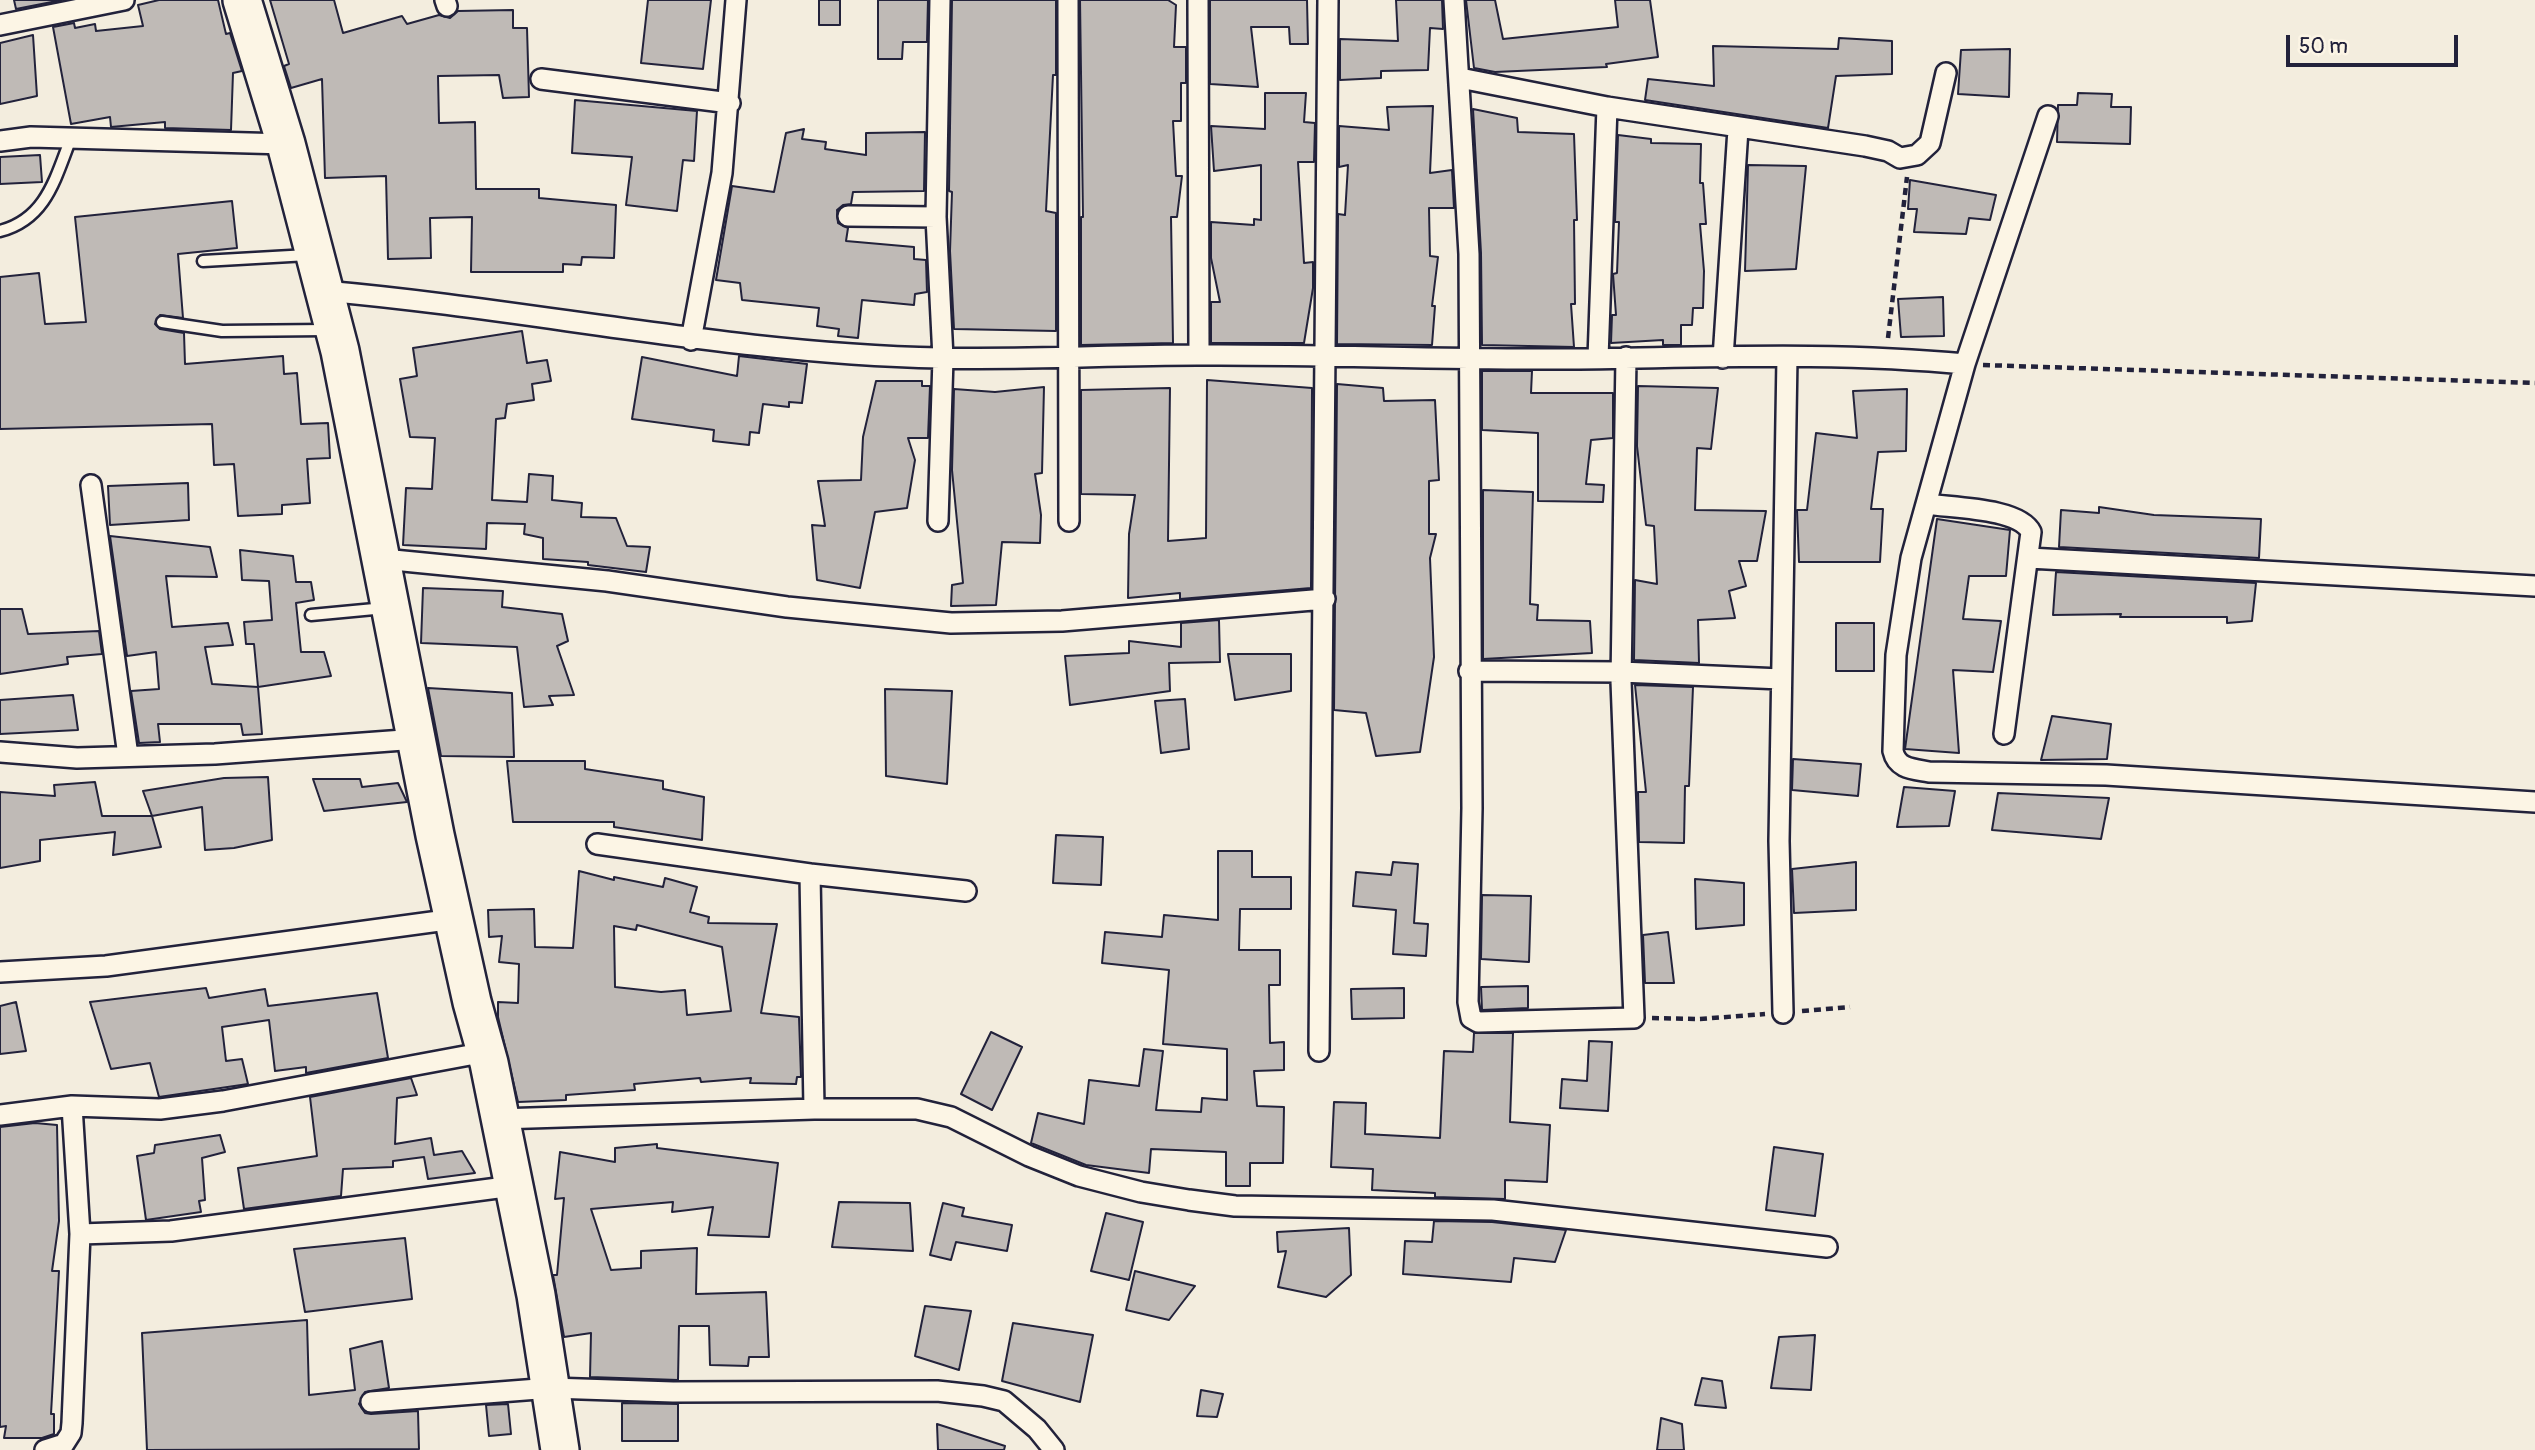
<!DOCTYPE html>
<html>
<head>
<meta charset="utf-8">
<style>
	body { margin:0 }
	#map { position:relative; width:2535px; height:1450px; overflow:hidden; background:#f3edde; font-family:Pangolin,sans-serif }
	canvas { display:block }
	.scale { position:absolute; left:2286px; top:35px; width:172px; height:32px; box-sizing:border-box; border:4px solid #22223b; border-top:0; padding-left:9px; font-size:21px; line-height:24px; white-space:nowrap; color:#22223b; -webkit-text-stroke:5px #fcf5e5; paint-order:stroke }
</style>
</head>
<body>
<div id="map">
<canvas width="2535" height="1450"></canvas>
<div class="scale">50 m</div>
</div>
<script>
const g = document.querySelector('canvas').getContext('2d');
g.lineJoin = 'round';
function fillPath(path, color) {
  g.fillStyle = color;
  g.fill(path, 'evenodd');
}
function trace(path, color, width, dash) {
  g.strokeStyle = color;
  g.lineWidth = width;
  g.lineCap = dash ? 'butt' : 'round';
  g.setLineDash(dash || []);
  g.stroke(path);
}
const building = new Path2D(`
	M14 0H62L16 9Z
	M159 0H218L226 34 230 33 242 71 233 73 231 130 165 128V122L111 127 110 117 71 124 53 27 74 23 75 28 95 24 96 31 143 26 138 5Z
	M270 0H334L343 33 402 16 407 24 439 15 450 18 458 11 513 10V28H527L529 97 503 98 499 75 438 76 439 123 475 122 476 189H539V198L616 205 614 258 582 257 581 265 563 264V272H471L472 217 430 218 431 258 388 259 386 176 325 178 322 79 291 88 284 66 289 64Z
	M648 0H711L703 69 641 63Z
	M819 0H840V25H819Z
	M878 0H928L927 42H903L902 59H878Z
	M952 0H1056V75H1053L1046 211 1056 213V331L954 329 950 251 952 192 949 191Z
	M1080 0H1168L1176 5 1174 47H1186V83H1181V121H1173L1176 176H1182L1177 217H1171L1173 343 1081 345V217H1083Z
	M1210 0H1307L1308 44H1290L1289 27H1251L1258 87 1210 84Z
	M1396 0H1442L1443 29 1430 28 1428 70 1381 71V78L1340 80V39L1398 41Z
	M1466 0H1495L1503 39 1618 27 1615 0H1650L1658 57 1606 64 1607 67 1495 72 1474 68Z
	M33 35 37 96 0 104V43Z
	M1839 38 1892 41V74L1836 76 1828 128 1645 100 1648 79 1714 86 1713 46 1838 49Z
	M2010 49 2009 97 1958 94 1961 50Z
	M1265 93H1306L1304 122 1315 123 1314 162H1298L1304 263 1313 262V288L1304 343H1211V302H1220L1211 258V222L1254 225V219L1261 220V165L1214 171 1211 126 1265 129Z
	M2078 93 2112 94 2111 107H2131L2130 144 2057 142 2058 105H2077Z
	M575 100 697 111 694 161 683 160 677 211 626 205 632 157 572 153Z
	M1433 106 1430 173 1452 170 1454 208H1429L1430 256 1438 257 1432 306H1435L1432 345 1337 344 1338 214 1345 215 1348 165 1339 167V126L1389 130 1387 107Z
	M1473 109 1517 118 1518 132 1574 134 1577 220H1574L1575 304H1571L1574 347 1482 345 1481 253Z
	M804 129 802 139 826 142 825 149 866 155V133L925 132 924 191 853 192 851 204 843 205 837 210 838 223 848 228 846 241 914 247V259L926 260 927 292 915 294 914 305 862 300 858 338 838 336 839 329 817 326 819 308 742 300 740 283 716 280 732 186 774 192 786 133Z
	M1618 135 1651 139V143L1701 144 1700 183H1703L1706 224H1700L1704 271 1703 308H1693L1692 325H1681V345H1663V340L1611 343 1612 315H1616L1613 274 1617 273 1619 222H1615Z
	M40 155 42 182 0 184V157Z
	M1748 165 1806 166 1796 269 1745 271Z
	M1910 180 1996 195 1990 220 1969 218 1966 234 1914 232 1917 209H1908Z
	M232 201 237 248 178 254 183 318 160 315 155 324 160 329 184 333 185 364 283 356 284 374 297 373 301 424 328 423 330 458 307 459 310 503 282 505V514L238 516 234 464 214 465 212 424 0 429V277L39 273 45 324 86 322 75 217Z
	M1943 297 1944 336 1901 337 1898 299Z
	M522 331 527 363 547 360 551 381 532 384 534 400 507 404 505 418 496 419 492 500 527 502 529 474 553 476 552 500 582 503 581 517 616 518 627 546 650 547 646 572 588 565V562L543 559V538L524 534 525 524 487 523 486 549 403 545 406 488 432 489 435 438 410 437 400 379 417 376 413 348Z
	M739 356 807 364 802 403 789 402V407L763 404 759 433 750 432 749 445 713 441 714 430 632 419 642 357 737 376Z
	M1482 371H1532L1531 393H1613V438L1591 440 1586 484 1604 485 1603 502 1538 501V433L1482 430Z
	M1207 380 1312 388 1311 588 1180 599V593L1128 598 1129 534 1135 495 1081 494V390L1170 388 1168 541 1206 538Z
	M876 381H922V386H930L928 438H908L915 460 907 508 875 512 860 588 817 580 812 525 825 526 818 481 861 480 863 437Z
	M1337 384 1383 388 1384 401 1435 400 1439 480 1429 481V534H1436L1430 558 1434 657 1420 752 1376 756 1366 713 1334 710Z
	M1638 386 1718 388 1711 449 1697 448 1695 510 1766 511 1757 561H1739L1746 586 1729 591 1735 618 1698 620 1699 663 1634 660 1635 580 1657 584 1654 526 1646 525 1637 446Z
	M1044 387 1042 473 1035 474 1041 515 1040 543 1002 542 996 605 951 606 952 585 963 583 952 470 954 389 995 392Z
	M1907 389 1906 451 1878 452 1871 509H1883L1880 562H1799L1797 510H1807L1816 433 1857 438 1853 391Z
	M188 483 189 520 110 525 108 486Z
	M1483 490 1533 492 1530 604 1538 605 1537 620 1590 621 1592 653 1483 659Z
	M2099 507 2154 515 2261 519 2259 558 2059 547 2061 510 2099 513Z
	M1937 519 2010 530 2006 576H1969L1963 619 2001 621 1993 672 1953 670 1959 753 1905 749Z
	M110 536 210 547 217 577 166 576 172 627 228 623 233 645 205 647 212 684 258 687 262 734 243 735 241 724H158L160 742 139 743 131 691 159 689 156 652 127 656Z
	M240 550 293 556 296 582H311L314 600 296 603 301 652H324L331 676 258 687 254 644H246L244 622 272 620 269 581 242 580Z
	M2056 572 2256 583 2252 621 2227 623V617H2120L2121 614 2053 615Z
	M423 588 503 591 502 607 562 614 568 641 557 646 574 695 549 696 553 705 524 707 517 647 421 643Z
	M0 609H22L28 634 99 631 102 654 67 657 68 664 0 674Z
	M1219 620 1220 662 1169 663 1170 691 1070 705 1065 656 1129 653V641L1181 647V623Z
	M1836 623H1874V671H1836Z
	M1228 654H1291V691L1235 700Z
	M1635 685 1693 687 1689 786H1685L1684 843 1639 842 1638 792H1646Z
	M428 688 512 693 514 757 441 756Z
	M885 689 952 691 947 784 886 776Z
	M73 695 78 730 0 734V700Z
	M1185 699 1189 749 1161 753 1155 701Z
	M2052 716 2111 724 2107 759 2041 760Z
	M1793 759 1861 764 1858 796 1792 790Z
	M507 761H585V769L663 781V789L704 797 702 840 614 827V822H513Z
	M268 777 272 840 234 848 205 850 202 807 152 816 143 791 224 778Z
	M313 779H360L362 787 398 783 407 802 324 811Z
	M95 782 102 816H152L161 847 113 855 115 832 40 840V861L0 868V792L55 796 54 785Z
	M1904 787 1955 791 1949 826 1897 827Z
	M1998 793 2109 798 2101 839 1992 830Z
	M1056 835 1103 837 1101 885 1053 883Z
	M1218 851H1252V877H1291V909H1240L1239 950H1280V985H1269L1270 1043 1284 1042V1070L1254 1071 1257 1106 1284 1107 1283 1163H1250V1186H1226V1152L1151 1149 1149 1173 1086 1165 1031 1143 1038 1113 1084 1124 1089 1080 1139 1086 1144 1049 1163 1051 1156 1110 1201 1112 1202 1098 1227 1100V1049L1163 1044 1169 970 1102 963 1105 932 1162 937 1164 915 1218 920Z
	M1393 862 1418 864 1414 923 1428 924 1426 956 1393 954 1396 910 1353 906 1356 872 1391 875Z
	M1856 862V910L1794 913 1792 869Z
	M579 871 614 880V877L663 887 665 878 697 887 690 912 709 917 708 923 777 924 761 1013 799 1017 801 1077H797L796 1084 750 1083 751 1078 701 1082 700 1078 634 1084 635 1090 566 1095V1100L518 1102 498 1017V1002L518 1003 519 964 499 962 502 936 489 937 488 910 534 909 535 947 573 948ZM637 925 722 947 731 1011 687 1015 685 990 661 992 615 987 614 926 636 930Z
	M1695 879 1744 883V925L1696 929Z
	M1482 895 1531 896 1529 962 1481 959Z
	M1668 932 1674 983H1645L1643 935Z
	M1528 986V1008L1482 1010 1481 987Z
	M206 988 209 998 265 989 268 1006 377 993 388 1058 306 1073V1067L275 1071 269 1020 222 1027 226 1061 242 1059 248 1084 159 1097 150 1063 111 1069 90 1002Z
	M1404 988V1018L1352 1019 1351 989Z
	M16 1002 26 1051 0 1054V1006Z
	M991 1032 1022 1047 992 1110 961 1094Z
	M1474 1033H1513L1510 1122 1550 1125 1547 1182 1505 1180V1199L1435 1197V1193L1372 1190 1373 1169 1331 1167 1334 1102 1366 1103 1365 1134 1440 1138 1444 1051 1473 1052Z
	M1589 1041 1612 1042 1608 1111 1560 1108 1562 1079 1587 1081Z
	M411 1078 417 1095 397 1098 395 1144 431 1138 434 1155 462 1151 475 1173 428 1179 424 1157 393 1161V1167L343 1169 341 1196 244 1209 238 1168 317 1156 310 1097Z
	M35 1123 57 1125 59 1221 52 1271H59L51 1414H54V1434L42 1438H4L6 1426 0 1427V1127Z
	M220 1135 225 1152 202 1158 205 1200 199 1201 201 1212 146 1220 137 1156 154 1153 155 1145Z
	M657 1144V1148L778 1163 769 1237 708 1235 713 1207 672 1212 673 1202 591 1209 611 1270 641 1268V1251L697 1248 696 1294 766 1292 769 1357H749L748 1366 710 1365 709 1326H679L678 1380 590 1377 591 1333 564 1337 553 1275H557L564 1198 555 1199 560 1152 615 1162V1148Z
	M1774 1147 1823 1154 1815 1216 1766 1210Z
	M839 1202 910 1203 913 1251 832 1247Z
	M943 1203 964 1208 962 1216 1012 1225 1007 1251 956 1242 951 1260 930 1255Z
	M1106 1213 1143 1222 1129 1280 1091 1271Z
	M1434 1221 1492 1222 1566 1230 1555 1262 1514 1258 1511 1282 1403 1274 1405 1241 1432 1242Z
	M1349 1228 1351 1275 1326 1297 1278 1287 1286 1251 1278 1252 1277 1232Z
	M405 1238 412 1299 305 1312 294 1249Z
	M1135 1271 1195 1286 1169 1320 1126 1310Z
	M925 1306 971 1311 959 1370 915 1356Z
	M307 1320 309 1395 355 1390 350 1349 382 1341 389 1388 365 1392 359 1404 365 1413 371 1414 418 1411 419 1449 147 1450 142 1333Z
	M1013 1323 1093 1335 1080 1402 1002 1381Z
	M1815 1335 1811 1390 1771 1388 1779 1337Z
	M1702 1378 1722 1381 1726 1408 1695 1405Z
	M1201 1390 1223 1394 1217 1417 1197 1416Z
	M622 1403 678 1404V1441H622Z
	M508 1404 511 1434 489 1436 486 1405Z
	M1661 1418 1682 1424 1684 1450H1657Z
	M937 1424 1005 1446 1004 1450H938Z`);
fillPath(building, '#bfbab6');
trace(building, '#22223b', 2);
const lane = new Path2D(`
	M0 231C46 219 55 179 71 138
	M203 261 308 255
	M162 322 222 331 326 330
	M311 615 385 608`);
const street = new Path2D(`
	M445 0 447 6
	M1068 0 1069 521
	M1198 0 1199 355
	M1454 0 1469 254 1472 808 1468 1002 1471 1018 1478 1022 1634 1018 1621 681 1626 357
	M0 25 124 0
	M1460 78 1607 107 1865 146 1888 151 1900 158 1917 155 1930 143 1946 73
	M541 79 730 103
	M2048 116 1965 364 1911 558 1896 655 1893 751C1897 769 1913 769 1929 772L2106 775 2535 802
	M0 141 31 137 286 144
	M848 216 936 217
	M324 291C530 309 733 354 940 358 1026 360 1111 355 1197 355 1318 354 1439 360 1561 359 1696 358 1831 351 1965 364
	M691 340 722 173 736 0
	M1598 358 1607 107
	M1723 358 1738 129
	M91 485 128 756
	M1927 504C1953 508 2019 508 2031 532L2004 734
	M938 521 943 358 936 217 940 0
	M2029 558 2535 586
	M383 559 607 581 787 607 951 623 1062 621 1325 599
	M1469 671 1621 672 1781 679
	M0 752 77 758 215 754 417 739
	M597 844 810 874 814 1109
	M810 874 966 891
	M0 972 106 966 454 919
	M1783 1013 1779 841 1787 357
	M1319 1051 1328 0
	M0 1115 72 1106 160 1109 223 1101 486 1052
	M499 1119 814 1109H917L951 1117 1029 1156 1079 1176 1141 1192 1189 1200 1235 1206 1493 1210 1827 1247
	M80 1234 171 1231 513 1186
	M371 1402 551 1388 673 1392 937 1391 983 1396 1004 1401 1037 1429 1054 1450
	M45 1450 64 1444 71 1433 72 1423 80 1234 72 1106`);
const highway = new Path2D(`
	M242 0 286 144 340 351 435 835 472 1002 489 1063 536 1295 560 1450`);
trace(lane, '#22223b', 15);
trace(street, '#22223b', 24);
trace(highway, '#22223b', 42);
trace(new Path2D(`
	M1888 338 1907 177
	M1983 365 2535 383
	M1802 1011 1850 1007
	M1652 1018 1700 1019 1765 1014`), '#22223b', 4.5, [7, 5]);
trace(lane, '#fcf5e5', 10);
trace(street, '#fcf5e5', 19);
trace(highway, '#fcf5e5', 37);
</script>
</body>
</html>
